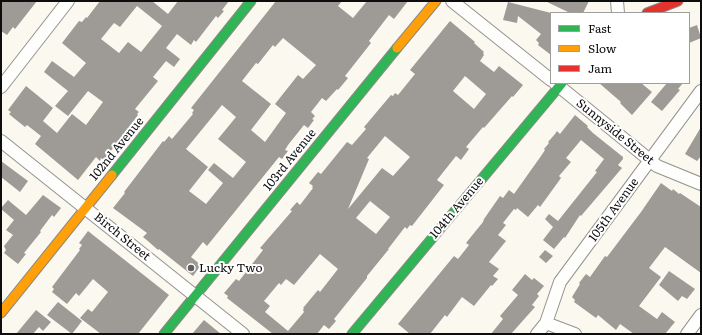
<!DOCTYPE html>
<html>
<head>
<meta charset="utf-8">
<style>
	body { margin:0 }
	#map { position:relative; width:702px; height:335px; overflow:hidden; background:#fbf8f0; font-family:Literata,serif }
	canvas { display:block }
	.frame { position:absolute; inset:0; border:2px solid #0d0d0d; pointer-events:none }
	.legend { position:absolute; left:550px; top:12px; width:140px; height:72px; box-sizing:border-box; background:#fff; border:1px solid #9e9e9e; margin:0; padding:5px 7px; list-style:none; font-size:12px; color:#0d0d0d }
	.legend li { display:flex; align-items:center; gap:8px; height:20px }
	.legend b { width:20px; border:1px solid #9e9e9e }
</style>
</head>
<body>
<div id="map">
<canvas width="702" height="335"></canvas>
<div class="frame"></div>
<ul class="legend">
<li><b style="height:5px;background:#30b455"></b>Fast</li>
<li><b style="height:5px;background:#ff9f0a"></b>Slow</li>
<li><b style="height:5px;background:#e5322d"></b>Jam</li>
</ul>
</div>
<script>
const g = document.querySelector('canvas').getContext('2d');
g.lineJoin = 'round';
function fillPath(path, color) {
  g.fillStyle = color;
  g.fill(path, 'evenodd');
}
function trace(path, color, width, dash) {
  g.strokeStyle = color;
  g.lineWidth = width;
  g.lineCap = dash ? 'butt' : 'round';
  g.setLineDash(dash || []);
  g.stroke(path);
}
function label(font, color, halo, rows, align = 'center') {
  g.font = font + ' Literata,serif';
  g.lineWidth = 4;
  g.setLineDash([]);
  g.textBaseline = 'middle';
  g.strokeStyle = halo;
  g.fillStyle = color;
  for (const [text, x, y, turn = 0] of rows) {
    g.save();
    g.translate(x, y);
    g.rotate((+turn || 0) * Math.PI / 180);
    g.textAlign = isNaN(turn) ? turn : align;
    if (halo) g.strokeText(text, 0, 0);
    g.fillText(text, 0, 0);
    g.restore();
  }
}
fillPath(new Path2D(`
	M1 1H37L15 29 13 27 7 35 1 31Z
	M100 1H152L168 14 178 1H229L222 10 224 11 218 18 216 16 196 42 194 40 191 45 177 34 166 48 180 59 174 67 166 61 153 77 158 81 135 109 139 112 137 114 138 115 104 160 101 158 100 161 96 157 78 180 35 144 41 136 27 125 25 127 15 119 9 114 11 112 8 110 26 86 53 108 43 121 57 133 72 114 86 125 103 102 88 91 68 116 55 106 68 91 44 72 52 61 74 77 86 63 62 43 79 21 82 22 86 17 87 18ZM137 6 162 26 141 52 128 42 119 53 101 39 114 23 120 27Z
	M276 1H342L338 6 353 18 367 1H408L394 19 389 15 369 41 371 43 345 76 348 78 338 90 337 89 326 101 322 98 311 112 315 116 312 119 314 120 308 128 304 125 288 145 285 150 288 151 282 159 279 157 207 246 203 242 191 257 201 265 193 276 159 249 158 250 149 242 143 237 147 233 113 208 125 193 124 192 163 141 164 142 169 136 172 139 193 114 192 113 194 110 191 108ZM283 38 316 65 303 79 298 75 275 104 286 113 265 142 251 130 271 104 242 81 256 63 258 64 273 45 275 47ZM222 105 236 117 218 139 246 162 233 178 214 163 208 170 223 183 206 204 189 191 208 167 186 149Z
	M545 1H589L583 13H570Z
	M508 2 551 13V55L538 45 539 43 536 40 541 34 518 16 517 23 503 20Z
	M450 21 475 42 474 43 484 52 483 53 484 55 480 61 494 72 499 66 523 85 513 97 512 96 484 128 483 127 466 147 469 149 461 160 456 156 437 180 444 185 412 226 410 225 407 229 405 227 388 249H389L367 276V278L334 319 336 321 329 329 324 325 317 334H273L227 298 228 296 224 293 236 279 239 281 263 250 260 248 292 211 290 210 297 202 300 205 313 188 312 187 313 186 309 183 318 172 321 174 347 142 352 145 366 129 364 127 391 95 393 96 395 93 398 95 415 74 410 70ZM465 76 486 94 474 109 453 91ZM385 136 410 157 393 176 382 168 348 209 369 159 367 158ZM370 201 390 217 376 234 356 218ZM320 254 338 269 320 292 318 290 303 308H304L303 310 304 312 288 331 265 312 270 306 264 301 279 283 281 285 286 279 294 285Z
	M697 25 701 38 689 43V28Z
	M599 83H641L652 92 632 115 620 103 621 102Z
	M667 83H683L678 89 680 90 662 111 651 102Z
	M575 115 588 126 587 127 593 133 623 157V159L618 165 622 168 581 216 580 215 565 238 564 237 554 249 543 240 553 227 545 219 549 214 558 221 597 172 595 171 604 159 581 140 566 158 571 162 559 176 561 178 540 207 538 205 528 217 517 208 516 210 514 209 503 223 506 225 498 235 506 241 489 262 499 269 493 276 498 279 492 286 491 285 474 306 462 297 447 317 445 315 430 334H410L398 324 454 256 458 259 469 245 466 243 483 222 484 219 500 196 503 198 509 190 514 194 541 156 545 150 544 149 549 143 548 142 555 134 557 131 560 134Z
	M701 127V156L697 161 685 154Z
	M1 161 28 181 20 192 1 177Z
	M661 183 672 191 673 189 679 194 680 193 701 207V273L665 247 649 268 661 277 639 306 657 319 662 312 675 322 665 334H634L620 324 616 330 598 315 596 318 574 302 575 300 572 297 580 284 579 283 586 274 590 277 605 256 607 257 641 212Z
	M43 195 61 208 54 217 52 215 40 231 41 232 24 253 26 254 18 264 4 253 6 250 4 246 13 235 6 230 14 220 1 209V208L8 200 26 215Z
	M88 231 169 295 138 334H101L80 318 88 309 92 312 108 292 93 279 79 296 76 293 67 304 52 292 54 289 52 287 80 250 79 249 82 245 79 243Z
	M545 250 553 256 546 263 539 257Z
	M669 271 695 289 687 299 682 296 678 301 659 285Z
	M525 274 532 280 534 278 544 286 537 294 539 296 532 305 535 307 511 334H491L503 319 500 316 518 295 512 290Z
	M58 302 82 321 72 334 47 315Z
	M36 310 51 322 43 331 39 327 33 334H16Z
	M204 320 221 334H192Z`), '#9e9a96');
const street = new Path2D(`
	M452 1 551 80
	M617 1 618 13
	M555 83 657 166 701 184
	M1 87 68 1
	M1 141 243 334
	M546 323 575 334
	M537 334 546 323 560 282 701 91
	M687 334 701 315`);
const fast = new Path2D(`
	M112 175 251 1
	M164 334 397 48
	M352 334 562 83`);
const slow = new Path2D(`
	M397 48 436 1
	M1 313 112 175`);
const jam = new Path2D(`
	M647 13 678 1`);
trace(street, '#94938f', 14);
trace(fast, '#8b8986', 11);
trace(slow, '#8b8986', 11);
trace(jam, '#8b8986', 11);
trace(street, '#fefefd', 12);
trace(fast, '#30b455', 9);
trace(slow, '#ff9f0a', 9);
trace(jam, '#e5322d', 9);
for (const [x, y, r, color] of [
	[191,268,4,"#605f5c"]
]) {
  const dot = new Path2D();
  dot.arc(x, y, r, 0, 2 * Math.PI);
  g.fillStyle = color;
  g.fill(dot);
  trace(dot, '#fff', 1.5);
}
label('12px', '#0d0d0d', '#fff', [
	["Sunnyside Street",615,132,39],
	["102nd Avenue",117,149,-51],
	["103rd Avenue",290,160,-51],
	["104th Avenue",457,208,-50],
	["105th Avenue",614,210,-54],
	["Birch Street",122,237,39]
]);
label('12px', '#0d0d0d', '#fff', [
	["Lucky Two",199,268]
], 'left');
</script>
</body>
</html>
